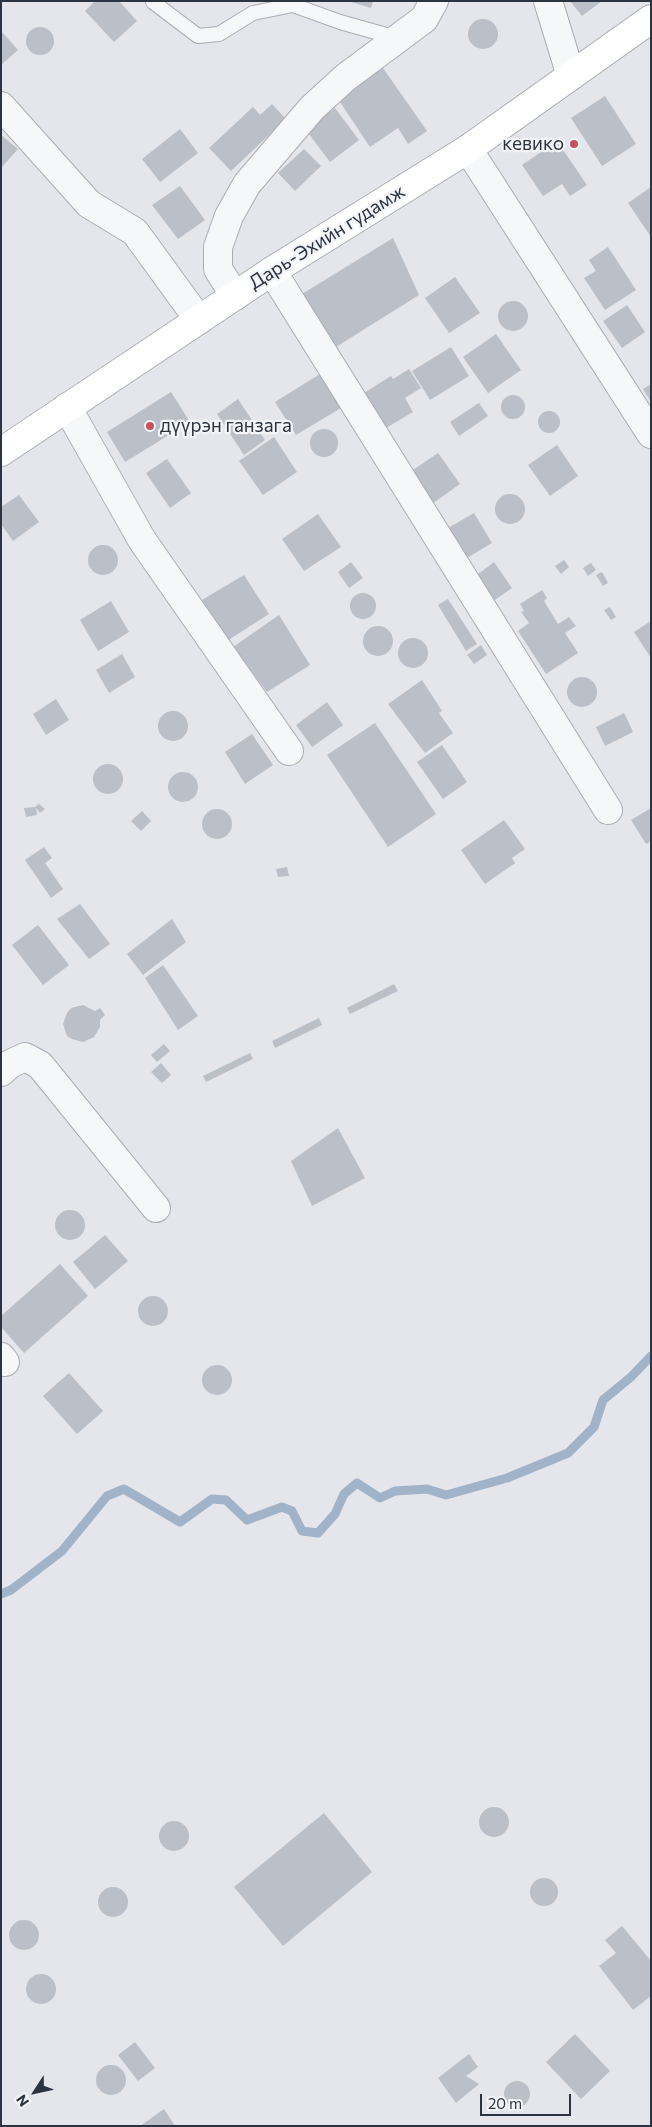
<!DOCTYPE html>
<html>
<head>
<meta charset="utf-8">
<style>
	body { margin:0 }
	#map { position:relative; width:652px; height:2127px; overflow:hidden; background:#e4e6eb; font-family:Commissioner,sans-serif }
	canvas { display:block }
	.frame { position:absolute; inset:0; border:2px solid #2c3442; pointer-events:none }
	.north { position:absolute; left:10px; top:2067px; width:50px; height:50px; -webkit-text-stroke:4px #f3f5f8; paint-order:stroke; rotate:235deg; font-size:14px; font-weight:700; line-height:20px; text-align:center; color:#2c3442 }
	.north::after { content:''; display:block; margin:auto; width:18px; height:22px; background:#2c3442; clip-path:polygon(50% 0,100% 100%,50% 72%,0 100%) }
	.scale { position:absolute; left:480px; top:2094px; width:91px; height:22px; box-sizing:border-box; border:2px solid #2c3442; border-top:0; padding-left:6px; font-size:15px; line-height:18px; white-space:nowrap; color:#2c3442; -webkit-text-stroke:4px #f3f5f8; paint-order:stroke }
</style>
</head>
<body>
<div id="map">
<canvas width="652" height="2127"></canvas>
<div class="frame"></div>
<div class="north">N</div>
<div class="scale">20 m</div>
</div>
<script>
const g = document.querySelector('canvas').getContext('2d');
g.lineJoin = 'round';
function trace(path, color, width, dash) {
  g.strokeStyle = color;
  g.lineWidth = width;
  g.lineCap = dash ? 'butt' : 'round';
  g.setLineDash(dash || []);
  g.stroke(path);
}
function fillPath(path, color) {
  g.fillStyle = color;
  g.fill(path, 'evenodd');
}
function label(font, color, halo, rows, align = 'center') {
  g.font = font + ' Commissioner,sans-serif';
  g.lineWidth = 4.5;
  g.setLineDash([]);
  g.textBaseline = 'middle';
  g.strokeStyle = halo;
  g.fillStyle = color;
  for (const [text, x, y, turn = 0] of rows) {
    g.save();
    g.translate(x, y);
    g.rotate((+turn || 0) * Math.PI / 180);
    g.textAlign = isNaN(turn) ? turn : align;
    if (halo) g.strokeText(text, 0, 0);
    g.fillText(text, 0, 0);
    g.restore();
  }
}
trace(new Path2D(`
	M1 1594 11 1590 62 1551 107 1496 124 1489 180 1522 212 1499 226 1500 247 1520 282 1507 292 1511 302 1531 318 1533 335 1514 344 1494 357 1483 380 1498 395 1491 427 1489 446 1495 507 1478 568 1453 594 1427 603 1400 631 1377 651 1356`), '#a1b3c8', 9);
fillPath(new Path2D(`
	M95 1H119L137 21 114 42 85 11Z
	M348 1H373L371 8Z
	M570 1H602L582 16Z
	M468 34a15 15 0 1 1 30 0a15 15 0 1 1-30 0Z
	M26 41a14 14 0 1 1 28 0a14 14 0 1 1-28 0Z
	M1 31 18 50 1 65Z
	M383 68 427 131 408 144 398 128 370 147 338 99Z
	M605 96 636 144 602 166 571 118Z
	M272 104 286 119 231 171 209 148 253 107 260 115Z
	M335 108 359 140 330 162 306 130Z
	M180 129 198 153 160 182 142 159Z
	M1 135 18 149 1 168Z
	M557 141 587 185 570 196 562 184 543 196 522 165Z
	M304 149 321 166 295 191 278 173Z
	M180 186 205 220 178 239 152 205Z
	M651 187V237L628 203Z
	M393 238 419 295 336 347 302 294Z
	M608 247 636 290 605 310 584 278 596 271 589 260Z
	M455 277 480 313 449 333 425 298Z
	M498 316a15 15 0 1 1 30 0a15 15 0 1 1-30 0Z
	M627 305 645 332 622 348 603 321Z
	M496 334 521 370 488 393 463 357Z
	M451 347 469 376 430 400 412 371Z
	M409 369 421 388 405 398 413 412 386 428 364 393 391 376 393 379Z
	M320 374 341 408 296 435 275 402Z
	M651 384V402L643 389Z
	M171 392 190 422 125 462 107 432Z
	M501 407a12 12 0 1 1 24 0a12 12 0 1 1-24 0Z
	M238 399 265 440 244 455 217 414Z
	M479 403 488 416 459 436 450 422Z
	M538 422a11 11 0 1 1 22 0a11 11 0 1 1-22 0Z
	M310 443a14 14 0 1 1 28 0a14 14 0 1 1-28 0Z
	M274 437 297 472 263 495 239 461Z
	M557 445 578 476 550 496 528 465Z
	M438 453 460 484 432 504 410 472Z
	M167 459 191 493 170 508 146 473Z
	M495 509a15 15 0 1 1 30 0a15 15 0 1 1-30 0Z
	M19 495 39 522 13 541 1 524V507Z
	M474 513 492 543 467 558 448 528Z
	M318 514 341 547 304 571 282 539Z
	M88 560a15 15 0 1 1 30 0a15 15 0 1 1-30 0Z
	M564 560 569 567 561 574 555 566Z
	M351 562 363 578 349 588 338 572Z
	M494 562 512 588 495 600 477 575Z
	M591 563 596 570 588 576 583 568Z
	M602 572 608 583 603 586 596 575Z
	M244 575 269 614 227 641 202 600Z
	M542 590 547 598 544 601 558 624 569 617 576 626 565 633 578 653 546 674 518 631 529 623 521 612 524 611 520 604Z
	M350 606a13 13 0 1 1 26 0a13 13 0 1 1-26 0Z
	M448 599 477 644 466 651 438 605Z
	M111 601 129 632 98 651 80 620Z
	M610 607 616 617 611 620 604 610Z
	M279 615 310 665 267 692 233 647Z
	M651 621V658L634 632Z
	M363 641a15 15 0 1 1 30 0a15 15 0 1 1-30 0Z
	M398 653a15 15 0 1 1 30 0a15 15 0 1 1-30 0Z
	M481 645 487 655 474 664 467 655Z
	M122 654 135 677 109 693 96 670Z
	M567 692a15 15 0 1 1 30 0a15 15 0 1 1-30 0Z
	M422 680 442 711 439 713 453 733 425 753 388 704Z
	M56 699 69 720 46 735 33 714Z
	M327 702 343 725 312 747 296 725Z
	M158 726a15 15 0 1 1 30 0a15 15 0 1 1-30 0Z
	M624 713 633 732 605 746 596 727Z
	M375 723 436 814 388 847 327 755Z
	M252 734 273 765 245 784 225 752Z
	M442 745 467 782 443 799 417 762Z
	M93 779a15 15 0 1 1 30 0a15 15 0 1 1-30 0Z
	M168 787a15 15 0 1 1 30 0a15 15 0 1 1-30 0Z
	M39 804 45 809 40 813 36 808 37 815 26 817 24 808 35 807Z
	M651 808V841L646 844 631 820Z
	M202 824a15 15 0 1 1 30 0a15 15 0 1 1-30 0Z
	M142 811 151 821 141 831 131 821Z
	M504 820 525 849 512 858 515 863 485 884 461 850Z
	M44 847 52 858 45 863 63 889 51 898 25 860Z
	M287 867 289 876 278 877 276 869Z
	M80 904 110 944 89 959 57 919Z
	M172 919 186 942 143 975 127 954Z
	M38 925 69 965 43 985 12 945Z
	M163 965 198 1016 178 1030 145 978Z
	M394 984 398 991 350 1014 347 1008Z
	M83 1005 95 1011 100 1008 105 1015 100 1020V1027L94 1037 83 1042 72 1039 67 1036 63 1024 67 1013 71 1008Z
	M319 1018 322 1025 275 1048 272 1041Z
	M164 1044 170 1051 157 1062 151 1055Z
	M250 1053 253 1059 206 1082 203 1076Z
	M161 1063 171 1075 162 1083 151 1072Z
	M338 1128 365 1178 312 1206 291 1161Z
	M55 1225a15 15 0 1 1 30 0a15 15 0 1 1-30 0Z
	M105 1235 128 1261 95 1289 73 1262Z
	M60 1264 88 1296 24 1353 1 1327V1316Z
	M138 1311a15 15 0 1 1 30 0a15 15 0 1 1-30 0Z
	M202 1380a15 15 0 1 1 30 0a15 15 0 1 1-30 0Z
	M69 1373 103 1411 77 1434 43 1396Z
	M479 1822a15 15 0 1 1 30 0a15 15 0 1 1-30 0Z
	M324 1813 372 1872 283 1946 234 1887Z
	M159 1836a15 15 0 1 1 30 0a15 15 0 1 1-30 0Z
	M530 1892a14 14 0 1 1 28 0a14 14 0 1 1-28 0Z
	M98 1902a15 15 0 1 1 30 0a15 15 0 1 1-30 0Z
	M9 1935a15 15 0 1 1 30 0a15 15 0 1 1-30 0Z
	M622 1926 651 1961V1996L633 2010 599 1966 616 1953 605 1940Z
	M26 1989a15 15 0 1 1 30 0a15 15 0 1 1-30 0Z
	M575 2034 610 2071 581 2099 546 2062Z
	M135 2042 155 2068 138 2081 118 2055Z
	M469 2054 478 2067 466 2076 479 2084 456 2103 438 2078Z
	M96 2080a15 15 0 1 1 30 0a15 15 0 1 1-30 0Z
	M504 2094a13 13 0 1 1 26 0a13 13 0 1 1-26 0Z
	M164 2109 175 2126H140Z`), '#bbbfc7');
const service = new Path2D(`
	M153 2 198 36 219 34 253 13 293 5 340 22 397 38`);
const minor = new Path2D(`
	M548 1 571 76
	M1 106 89 204 135 232 199 320
	M468 149 651 434
	M272 271 608 810
	M235 296 218 269V247L229 216 247 184 312 108 346 77 424 19 434 1
	M67 407 142 540 289 751
	M1 1072 10 1064 25 1057 40 1065 156 1208
	M1 1357 5 1362`);
const secondary = new Path2D(`
	M1 452 272 271 468 149 651 19`);
trace(service, '#a9adb5', 16);
trace(minor, '#a9adb5', 30);
trace(secondary, '#a9adb5', 30);
trace(service, '#f6f7f9', 14);
trace(minor, '#f6f7f9', 28);
trace(secondary, '#fff', 28);
for (const [x, y, r, color] of [
	[574,144,5,"#c75160"],
	[150,426,5,"#c75160"]
]) {
  const dot = new Path2D();
  dot.arc(x, y, r, 0, 2 * Math.PI);
  g.fillStyle = color;
  g.fill(dot);
  trace(dot, '#f3f5f8', 2);
}
label('19px', '#2c3442', '#f3f5f8', [
	["кевико",564,144],
	["дүүрэн ганзага",160,426,"left"]
], 'right');
label('19px', '#2c3442', '#f3f5f8', [
	["Дарь-Эхийн гудамж",327,237,-32]
]);
</script>
</body>
</html>
